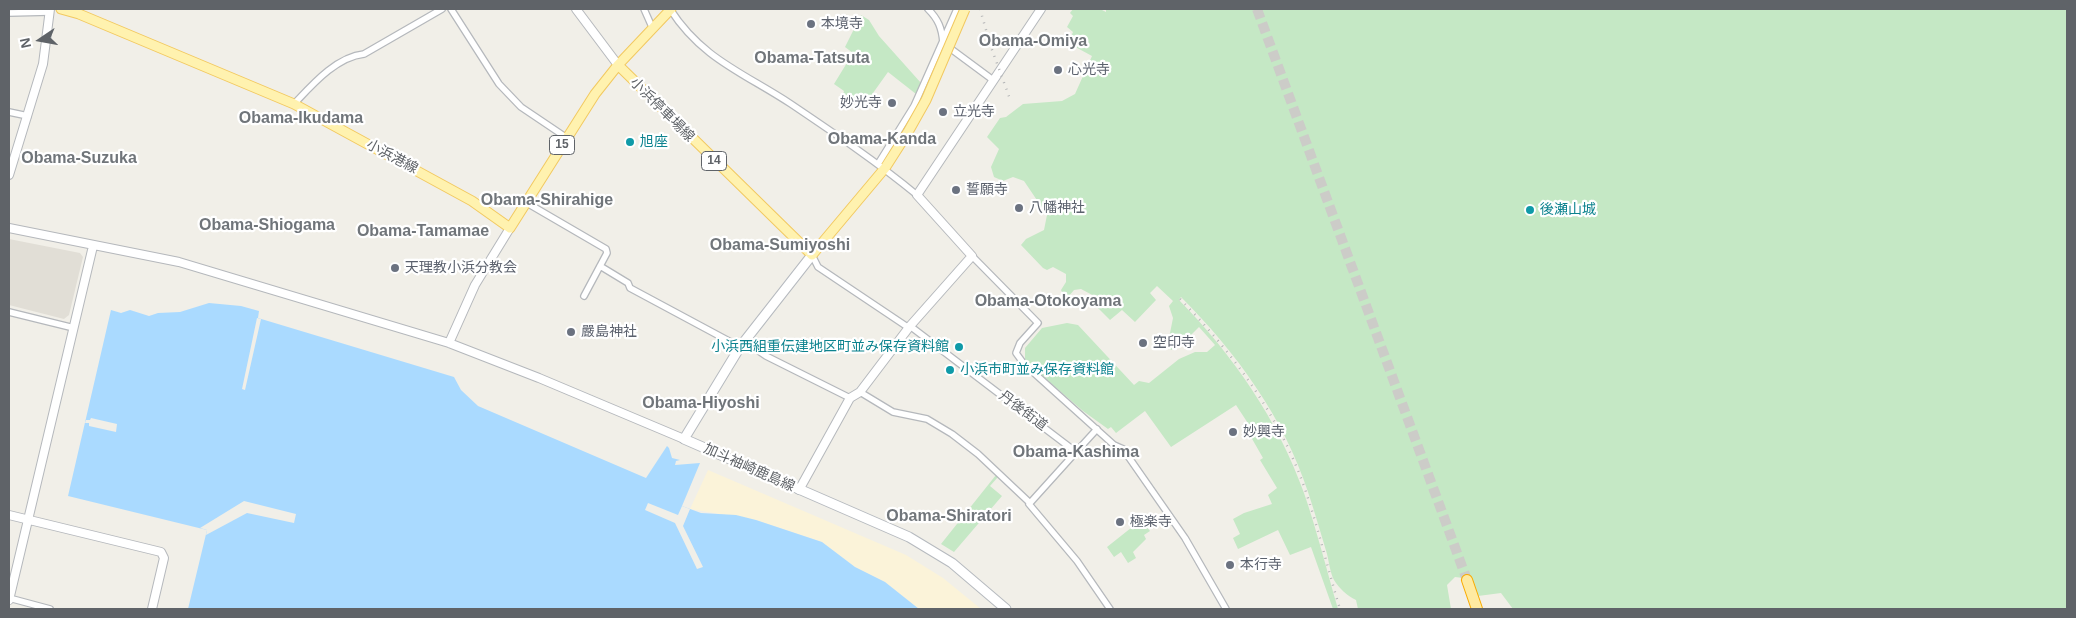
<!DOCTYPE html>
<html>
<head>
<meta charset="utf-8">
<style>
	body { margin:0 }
	#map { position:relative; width:2076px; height:618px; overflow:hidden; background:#f1efe8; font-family:Arial,sans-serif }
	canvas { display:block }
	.frame { position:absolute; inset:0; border:10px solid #5f6368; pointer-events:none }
	.north { position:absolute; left:15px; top:15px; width:50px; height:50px; -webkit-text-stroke:4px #fff; paint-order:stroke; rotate:258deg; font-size:14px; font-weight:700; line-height:20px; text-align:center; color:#5f6368 }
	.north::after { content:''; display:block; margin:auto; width:18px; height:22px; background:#5f6368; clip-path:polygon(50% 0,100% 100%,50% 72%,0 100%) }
</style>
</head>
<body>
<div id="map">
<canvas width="2076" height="618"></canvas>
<div class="frame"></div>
<div class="north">N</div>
</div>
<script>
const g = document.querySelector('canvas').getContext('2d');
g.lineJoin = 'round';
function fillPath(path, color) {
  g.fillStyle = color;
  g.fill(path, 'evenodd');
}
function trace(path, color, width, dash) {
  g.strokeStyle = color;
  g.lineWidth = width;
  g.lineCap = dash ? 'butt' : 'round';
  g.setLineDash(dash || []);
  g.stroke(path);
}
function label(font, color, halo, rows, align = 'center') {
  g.font = font + ' Arial,"Noto Sans JP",sans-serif';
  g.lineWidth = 4.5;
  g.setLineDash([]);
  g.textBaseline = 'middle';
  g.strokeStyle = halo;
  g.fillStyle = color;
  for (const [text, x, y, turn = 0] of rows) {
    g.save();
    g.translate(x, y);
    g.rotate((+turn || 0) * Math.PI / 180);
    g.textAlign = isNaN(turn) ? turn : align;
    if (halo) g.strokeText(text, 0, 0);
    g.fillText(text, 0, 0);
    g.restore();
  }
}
fillPath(new Path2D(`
	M9 239 80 253 83 257 69 315 64 319 9 305Z`), '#e1ded6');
fillPath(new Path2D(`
	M1073 9H1100L1106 12V9H2067V609H1513L1501 593 1478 596 1471 579 1455 577 1447 585 1451 609H1358L1356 600C1347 596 1339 588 1334 580 1330 572 1329 562 1327 554 1321 534 1315 513 1308 492 1284 418 1236 352 1181 297L1179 300C1233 355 1278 420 1304 493 1317 531 1327 571 1338 609H1333L1311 547 1290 555 1278 530 1238 549 1233 538 1240 534 1233 519 1244 513 1272 504 1268 495 1277 488 1260 460 1263 458 1251 437 1255 434 1236 405 1171 447 1145 411 1116 433 1111 427 1108 429 1083 411 1025 361V348L1042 328 1067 323 1078 325 1134 385 1139 381 1149 383 1179 359 1195 352H1207L1215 345 1199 327 1182 344 1171 350 1168 343 1173 318 1169 306 1173 301 1157 286 1150 293 1156 300 1135 322 1122 310 1110 320 1093 303 1098 298 1081 289 1074 290 1069 296 1063 294 1061 290 1066 282V274L1053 267 1047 270 1043 268 1021 245 1026 239 1044 230 1047 215 1024 181 1013 177 1003 181 994 177 991 167 999 149 987 137 1000 118 1006 117 1023 104 1062 101 1075 94 1092 56 1068 43 1073 32 1067 27 1073 16 1070 13Z
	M861 15 869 20 879 36 921 83 916 94 888 72 863 107 843 94 844 91 834 84 853 53 845 47Z
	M996 475 998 477 990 486 1002 496 954 552 941 544Z
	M1141 520 1150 531 1144 535 1146 539 1133 552 1136 558 1128 563 1121 552 1114 557 1107 547Z`), '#c5e8c5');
fillPath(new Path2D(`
	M708 470 906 555 943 578 981 609H919L885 582 855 567 822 542 756 520 690 509Z`), '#fbf3d9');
fillPath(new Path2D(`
	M209 303 241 306 259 311 258 318 454 377 461 390 478 406 646 478 667 446 669 448 672 458 680 460 676 461 675 465 700 463 682 506 701 513 736 515 756 520 822 542 855 567 885 582 919 609H188L207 530 68 496 111 310 121 313 130 310 149 316 158 313 180 312Z`), '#aadaff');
fillPath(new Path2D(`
	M257 318 261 319 245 390 242 389Z
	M91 418 117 424 116 432 89 426V423H85L86 420H90Z
	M244 501 296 514 294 523 247 513 206 535 207 530 200 528Z
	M648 503 678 515 682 506 690 509 683 526 703 567 697 569 675 523 645 510Z`), '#f1efe8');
trace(new Path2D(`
	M1257 9 1467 580`), '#ccccc8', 10, [10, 5]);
const minor = new Path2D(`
	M451 9 499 84 521 107 567 138
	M644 9 652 27
	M670 9C702 59 744 73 791 104 834 133 877 162 917 195
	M928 9C938 19 942 28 943 43L993 80
	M9 13 50 12
	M294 104C312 85 336 57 364 54L442 9
	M9 112 28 116
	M878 164 914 106 957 9
	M527 203 606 249 607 253 584 296
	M812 255 818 267 909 328
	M972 256 1038 323 1020 343 1016 353 1024 364 1114 445 1123 449 1185 538 1226 609
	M600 266 628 283 630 288 740 347
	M9 312 74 328
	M910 326 1076 452 1097 429
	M744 341 766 356 850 398
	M860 392 893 412 927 419 952 434 978 454 1030 503 1076 452
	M1029 504 1077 561 1110 609
	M9 598 50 609`);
const tertiary = new Path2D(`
	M576 9 618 65
	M9 175 43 64 50 9
	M9 228 179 262 449 343 539 378 684 439
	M449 343 475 285 510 228
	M799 490 850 398 860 392 910 326 972 256 917 195 1041 9
	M9 515 161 552 164 558 152 609
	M9 600 93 246`);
const secondary = new Path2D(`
	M812 255 740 347 684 439 909 537 952 563 1006 609`);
const primary = new Path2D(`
	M61 9 79 14 294 104 472 201 510 228 595 94 618 65 671 9
	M618 65 812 255 885 168 908 132`);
const trunk = new Path2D(`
	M1467 580 1477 609`);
trace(minor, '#b5b8bc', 8);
trace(tertiary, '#b5b8bc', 10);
trace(secondary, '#b6babf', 11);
trace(primary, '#f2c960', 11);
trace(trunk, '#f9ab00', 12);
trace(minor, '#fff', 5.5);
trace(tertiary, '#fff', 8);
trace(secondary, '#fff', 9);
trace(primary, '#fff2af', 9);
trace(trunk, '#feeaa1', 10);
trace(new Path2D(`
	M980 9 991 47 1010 99
	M1180 299C1234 354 1281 418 1306 492 1319 531 1328 570 1340 609`), '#b6b7b8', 2.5, [1, 6]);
const primaryBridge = new Path2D(`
	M908 132 926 100 965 9`);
trace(primaryBridge, '#f2c960', 11, []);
trace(primaryBridge, '#fff2af', 9);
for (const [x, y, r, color] of [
	[811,24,5,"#6b7280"],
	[1058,70,5,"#6b7280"],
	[892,103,5,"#6b7280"],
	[943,112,5,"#6b7280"],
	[630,142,5,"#0f9aa8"],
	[956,190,5,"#6b7280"],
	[1019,208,5,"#6b7280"],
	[1530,210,5,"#0f9aa8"],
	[395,268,5,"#6b7280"],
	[571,332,5,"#6b7280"],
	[1143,343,5,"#6b7280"],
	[959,347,5,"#0f9aa8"],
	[950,370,5,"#0f9aa8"],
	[1233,432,5,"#6b7280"],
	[1120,522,5,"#6b7280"],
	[1230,565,5,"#6b7280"]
]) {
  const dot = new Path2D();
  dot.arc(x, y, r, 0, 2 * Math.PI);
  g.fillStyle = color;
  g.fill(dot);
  trace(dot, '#fff', 2);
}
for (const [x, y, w] of [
	[562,145,25],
	[714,161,25]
]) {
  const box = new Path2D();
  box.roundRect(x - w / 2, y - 9.5, w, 19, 4);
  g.fillStyle = '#fff';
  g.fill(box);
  trace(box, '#5f6368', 1);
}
label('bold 12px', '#5f6368', null, [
	["15",562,145],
	["14",714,161]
]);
label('14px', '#5b616d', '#fff', [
	["本境寺",821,24],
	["心光寺",1068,70],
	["妙光寺",882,103,"right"],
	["立光寺",953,112],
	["誓願寺",966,190],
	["八幡神社",1029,208],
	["天理教小浜分教会",405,268],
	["嚴島神社",581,332],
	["空印寺",1153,343],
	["妙興寺",1243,432],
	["極楽寺",1130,522],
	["本行寺",1240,565]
], 'left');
label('14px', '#5f6368', '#fff', [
	["小浜停車場線",662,110,45],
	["小浜港線",392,157,28],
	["丹後街道",1023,411,37],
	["加斗袖崎鹿島線",749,468,24]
]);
label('14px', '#0d838f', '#fff', [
	["旭座",640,142],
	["後瀬山城",1540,210],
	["小浜西組重伝建地区町並み保存資料館",949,347,"right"],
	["小浜市町並み保存資料館",960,370]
], 'left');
label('bold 16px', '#70757a', '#fff', [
	["Obama-Omiya",1033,42],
	["Obama-Tatsuta",812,59],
	["Obama-Ikudama",301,119],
	["Obama-Kanda",882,140],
	["Obama-Suzuka",79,159],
	["Obama-Shirahige",547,201],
	["Obama-Shiogama",267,226],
	["Obama-Tamamae",423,232],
	["Obama-Sumiyoshi",780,246],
	["Obama-Otokoyama",1048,302],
	["Obama-Hiyoshi",701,404],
	["Obama-Kashima",1076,453],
	["Obama-Shiratori",949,517]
]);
</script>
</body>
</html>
